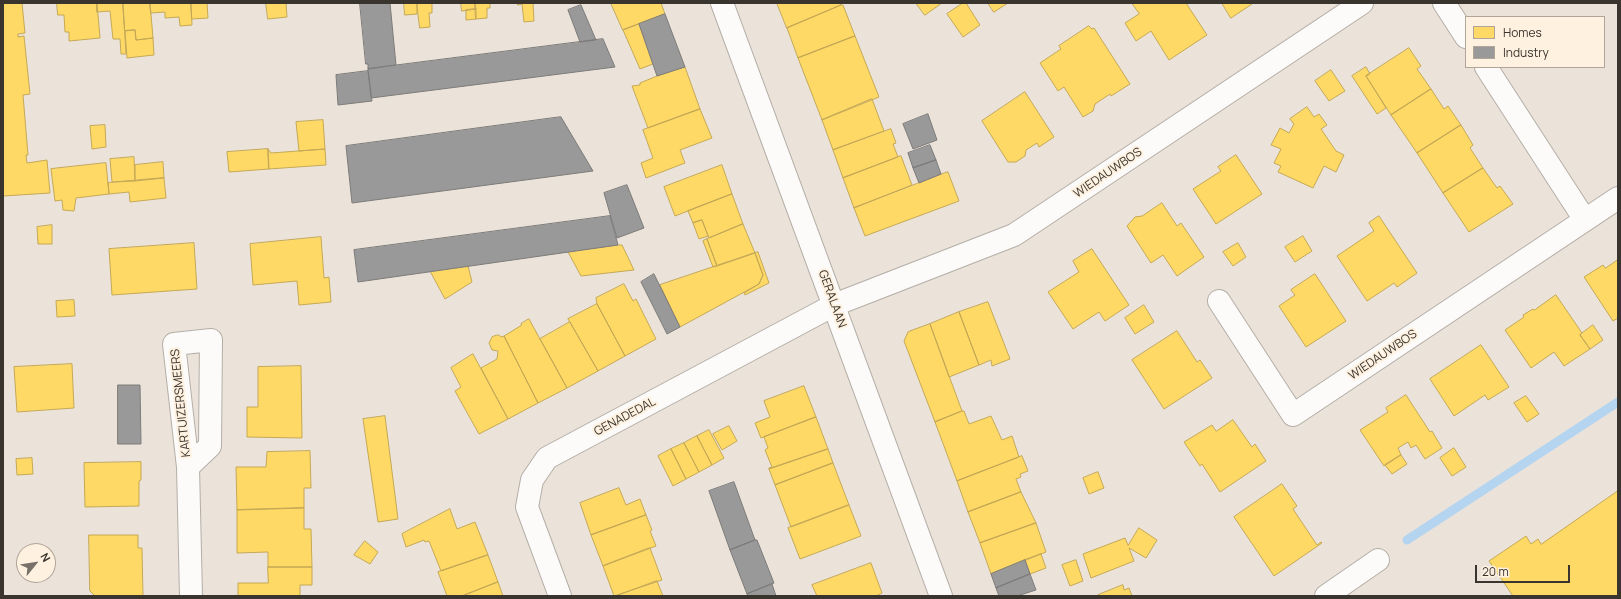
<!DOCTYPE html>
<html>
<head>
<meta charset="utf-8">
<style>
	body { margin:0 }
	#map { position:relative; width:1621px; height:599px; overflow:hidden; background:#ebe3da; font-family:Manrope,sans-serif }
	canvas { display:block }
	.frame { position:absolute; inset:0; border:4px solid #39342d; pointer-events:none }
	.legend { position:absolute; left:1465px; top:16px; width:140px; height:52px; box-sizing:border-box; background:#fff1e0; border:1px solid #b0a598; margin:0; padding:5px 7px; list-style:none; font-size:12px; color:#39342d }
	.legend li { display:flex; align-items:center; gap:8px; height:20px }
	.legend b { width:20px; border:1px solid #b0a598 }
	.north { position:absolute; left:16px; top:543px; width:40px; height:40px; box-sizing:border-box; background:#fff1e0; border:1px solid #b0a598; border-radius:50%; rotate:60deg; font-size:11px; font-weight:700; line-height:16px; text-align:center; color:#39342d }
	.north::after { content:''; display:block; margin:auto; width:14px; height:18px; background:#77716a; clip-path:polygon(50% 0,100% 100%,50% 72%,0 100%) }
	.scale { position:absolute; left:1475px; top:565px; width:95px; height:18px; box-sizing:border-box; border:2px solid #39342d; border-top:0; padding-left:5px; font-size:12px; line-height:14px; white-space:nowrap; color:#39342d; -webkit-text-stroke:3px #fff1e0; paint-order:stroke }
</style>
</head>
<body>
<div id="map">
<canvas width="1621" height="599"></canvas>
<div class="frame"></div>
<ul class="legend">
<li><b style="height:11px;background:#ffd966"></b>Homes</li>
<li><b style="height:11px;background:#999"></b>Industry</li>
</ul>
<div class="north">N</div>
<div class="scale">20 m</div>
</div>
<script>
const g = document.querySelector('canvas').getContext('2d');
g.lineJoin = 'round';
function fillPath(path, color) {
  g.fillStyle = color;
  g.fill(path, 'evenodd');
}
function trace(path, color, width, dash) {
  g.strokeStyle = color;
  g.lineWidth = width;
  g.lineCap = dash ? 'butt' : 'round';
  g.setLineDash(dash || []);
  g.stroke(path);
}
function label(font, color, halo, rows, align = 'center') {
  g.font = font + ' Manrope,sans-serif';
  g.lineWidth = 4;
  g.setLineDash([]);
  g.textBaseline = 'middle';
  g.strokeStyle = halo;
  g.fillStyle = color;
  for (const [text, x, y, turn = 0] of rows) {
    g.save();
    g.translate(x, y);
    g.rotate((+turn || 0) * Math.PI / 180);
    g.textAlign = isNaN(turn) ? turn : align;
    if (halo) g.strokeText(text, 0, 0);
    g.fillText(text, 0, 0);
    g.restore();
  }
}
const homes = new Path2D(`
	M3 3H22L25 33 18 34V37L24 36 30 94 23 95 28 155H26L27 163 47 160 50 193 3 196Z
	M57 3H97L100 38 69 41V32H65L64 15H58Z
	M97 3H123L126 54H121L120 39H113L110 11 97 12Z
	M123 3H150L153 38 136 40 135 30 125 31Z
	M150 3H191L192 25 180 26 179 17 165 18V12L151 13Z
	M191 3H207L208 18 192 19Z
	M266 3H286L287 17 268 19Z
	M404 3H417V14L405 15Z
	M417 3H432V13H429L430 27 420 28Z
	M461 3H475L476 9 462 11Z
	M475 3H490V8H487V18L476 19Z
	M518 3H533L534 21 524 22 522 4 518 5Z
	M611 3H661L665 14 623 30Z
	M777 3H840L841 5 787 28Z
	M916 3H942L925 15Z
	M963 3H966L980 25 963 37 947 14Z
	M988 3H1008L994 12Z
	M1132 3H1186L1207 35 1169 60 1151 31 1136 41 1125 23 1139 14Z
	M1222 3H1252V4L1231 18Z
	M841 5H843L855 36 798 58 787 28Z
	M476 9V19L466 20V10Z
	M639 24 653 64 640 69 623 30Z
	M1089 26 1092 29 1094 28 1130 84 1111 96 1110 94 1095 104 1093 111 1083 117 1064 87 1058 91 1040 63 1061 49 1059 46Z
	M135 30 136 40 153 38 154 55 127 58 125 31Z
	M855 36 879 97 822 120 798 58Z
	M1409 48 1421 66 1417 69 1431 89 1391 115 1366 76Z
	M685 67 700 109 648 128 632 86 640 85V83L657 76Z
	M1366 67 1370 74 1366 76 1386 108 1377 114 1352 76Z
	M1331 70 1345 91 1329 101 1315 81Z
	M1431 89 1444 109 1448 106 1461 125 1417 153 1391 115Z
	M1025 92 1054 137 1039 147 1037 143 1026 150 1025 156 1016 162H1008L982 121Z
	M872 99 884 131 833 150 822 120Z
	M1307 107 1314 117 1319 114 1327 125 1321 129 1336 151 1344 155 1336 172 1324 166 1313 188 1278 172 1281 166 1274 163 1281 149 1271 145 1280 128 1289 133 1294 124 1290 119Z
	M700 109 712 138 680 150 685 163 646 178 641 163 653 158 643 130Z
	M323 120 325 149 299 151 296 122Z
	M105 125 106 147 92 149 90 126Z
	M1461 125 1473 145 1470 148 1483 168 1443 193 1417 153Z
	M891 129 896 143 893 144 898 157 843 178 833 150Z
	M268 149 269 169 229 172 227 152Z
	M268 149 271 153 325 149 326 165 269 169Z
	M1236 155 1262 194 1216 224 1193 189 1221 171 1218 167Z
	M901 156 912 185 854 208 843 178Z
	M134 157 135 181 112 182 110 159Z
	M163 162 164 178 135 181V165Z
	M106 163 109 194 76 198 74 211 63 210 62 200 55 201 51 169Z
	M722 165 732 194 675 216 664 187Z
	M1483 168 1497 188 1500 186 1513 204 1469 232 1443 193Z
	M948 172 959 201 865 236 854 208Z
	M164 178 166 198 130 202 129 192 109 194 108 183Z
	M732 194 743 224 709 238 702 220 693 223 688 211Z
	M1162 203 1177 226 1181 223 1204 257 1177 276 1163 255 1151 263 1127 226 1135 217 1142 216Z
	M1379 216 1417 273 1397 287 1394 283 1367 301 1337 256 1374 231 1369 223Z
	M702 220 708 236 699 239 693 223Z
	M743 224 755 253 717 266 707 239Z
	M52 225V244H38L37 227Z
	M1303 236 1312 251 1295 262 1285 247Z
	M321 237 324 278 329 277 331 302 299 305 297 281 253 285 250 244Z
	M707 239 717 266 713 267 703 241Z
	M194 243 197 289 112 295 109 249Z
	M1238 243 1246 257 1233 266 1223 252Z
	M618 245H622L634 270 581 276 568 252Z
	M1092 249 1129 305 1105 321 1099 312 1073 329 1048 292 1079 272 1073 261Z
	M758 252 769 283 745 295 744 293 759 284 763 275 755 253Z
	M755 253 763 275 759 284 680 327 660 285Z
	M1618 260V318L1613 321 1584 277 1603 265 1605 268Z
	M468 266 472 282 445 299 430 271Z
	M1315 274 1346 321 1306 347 1279 306 1295 295 1291 290Z
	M624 284 633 301 636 299 656 339 625 356 597 304 596 298Z
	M1556 295 1582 333 1580 335 1590 349 1564 366 1554 352 1531 368 1505 330 1524 317 1523 315 1533 309 1534 310Z
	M74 300 75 316 57 317 56 301Z
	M988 302 1010 359 992 366 991 360 979 365 959 312Z
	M597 304 625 356 598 371 568 319Z
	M1144 305 1154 322 1135 334 1125 318Z
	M959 312 979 365 949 377 930 324Z
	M529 319 567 388 538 403 504 336 522 325 521 324Z
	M570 322 598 371 567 388 540 339Z
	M930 324 962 411 935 422 904 341 908 332Z
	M1593 325 1603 340 1590 349 1580 335Z
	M1177 331 1197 362 1200 360 1212 378 1164 409 1132 360Z
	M498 335 502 337 504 336 538 403 508 419 481 368 497 359 498 351 492 350 489 343 492 337Z
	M1481 345 1509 387 1488 400 1485 395 1454 416 1430 379Z
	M473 354 508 419 479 434 455 391 461 387 451 368Z
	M72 364 74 408 17 412 14 367Z
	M301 366 302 438 247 437V407H258V367Z
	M804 386 816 417 761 438 755 423 770 417 764 401Z
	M1406 395 1430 432 1432 431 1442 448 1425 459 1416 445 1411 448 1408 442 1398 448 1401 455 1384 466 1360 430 1388 412 1386 408Z
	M1526 396 1539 414 1527 422 1514 403Z
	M962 411H964L969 424 991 416 1002 440 1012 436 1019 457 957 481 935 422Z
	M385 416 398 519 378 522 363 419Z
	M816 417 828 449 769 469V468L772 467 765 450 768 448 764 437Z
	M1233 420 1252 447 1255 444 1266 461 1220 492 1202 464 1200 466 1184 442 1212 425 1216 431Z
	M729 426 737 441 722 450 713 434Z
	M709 430 724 458 712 465 697 436Z
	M697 436 712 465 699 472 684 443Z
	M684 443 699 472 686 479 671 449Z
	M1454 448 1466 467 1452 476 1440 458Z
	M671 449 686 479 673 486 658 456Z
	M828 449 833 463 775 485 769 469Z
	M310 451 311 488H304V508L237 510 236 467H266L267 452Z
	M1401 455 1407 464 1392 474 1385 465Z
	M1022 456 1028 471 1020 474 1021 477 1016 479 1021 492 968 512 957 481Z
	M32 458 33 474 17 475 16 459Z
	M141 462V480L139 481V506L85 507 84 463Z
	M833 463 849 505 791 527 775 485Z
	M1098 472 1104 488 1089 494 1083 478Z
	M1282 484 1297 506 1293 509 1317 545 1321 542 1322 543 1274 576 1234 517Z
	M619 488 626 505 640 499 646 515 591 535 580 503Z
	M1618 491V596H1513L1489 561 1526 536 1531 544 1538 539 1541 544Z
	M1021 492 1036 523 980 543 968 512Z
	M849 505 861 536 800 559 788 528Z
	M304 508V529H311L312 567H268V552L237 553V510Z
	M450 509 457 529 475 522 488 555 441 571 429 541 425 542 424 540 406 547 402 534Z
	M646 515 652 530 650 531 656 546 603 566 591 535Z
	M1036 523 1046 552 991 574 980 543Z
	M1139 528 1157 540 1146 558 1129 548 1134 561 1091 578 1083 554 1125 538 1128 545Z
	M89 535H138V548H142L143 596H95L90 591Z
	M365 541 378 552 370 564 354 555Z
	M650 548 662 580 614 596 603 566Z
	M1041 554 1046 568 1030 574 1025 560Z
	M488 555 498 582 462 596H447L438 572Z
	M1076 560 1083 581 1070 586 1062 565Z
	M871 563 882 593 876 596H817L812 585Z
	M268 567H312V585H300V596H238V583H268Z
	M657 581 663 596H616Z
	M498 582 503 596H462Z
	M1123 585 1124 590 1129 588 1132 596H1098V595Z`);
fillPath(homes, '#ffd966');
trace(homes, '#c4a855', 1);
const industry = new Path2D(`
	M360 3H390L396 65 368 69V64H366Z
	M581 5 596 40 580 42 568 10Z
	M665 14 685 67 657 76 639 24Z
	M603 39 615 67 371 98 368 69Z
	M368 71 372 101 338 105 336 75Z
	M928 114 937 140 913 149 903 124Z
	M561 117 593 171 352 203 346 146Z
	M930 145 936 160 913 168 908 153Z
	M936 160 941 174 919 183 913 168Z
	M627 185 644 228 617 238 604 193Z
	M610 216 618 245 358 282 354 250Z
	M654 274 680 327 667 334 641 282Z
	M118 385H140L141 444H118Z
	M734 482 755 540 730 550 709 491Z
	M755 540H757L774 583 747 594 730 550Z
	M1025 560 1030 574 996 588 991 574Z
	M1030 574 1036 590 1017 596H999L996 588Z
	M772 584 776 596H748L747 594Z`);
fillPath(industry, '#999');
trace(industry, '#7c7b79', 1);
trace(new Path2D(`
	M1407 540 1618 402`), '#b4d4f0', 9);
const minor = new Path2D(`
	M722 3 941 596
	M1444 3 1466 37
	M1486 67 1585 220
	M1219 301 1293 415 1618 198
	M188 467 210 446 211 340 174 344 188 467 191 596
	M560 596 527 507 532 480 547 458 834 305 1014 235 1362 3
	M1326 596 1378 560`);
trace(minor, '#b4aea7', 24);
trace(minor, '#fcfbf9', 22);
label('12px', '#39342d', '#fff1e0', [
	["WIEDAUWBOS",1108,173,-34],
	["GERALAAN",832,299,70],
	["WIEDAUWBOS",1383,355,-34],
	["KARTUIZERSMEERS",181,403,-96],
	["GENADEDAL",625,417,-28]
]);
</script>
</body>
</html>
